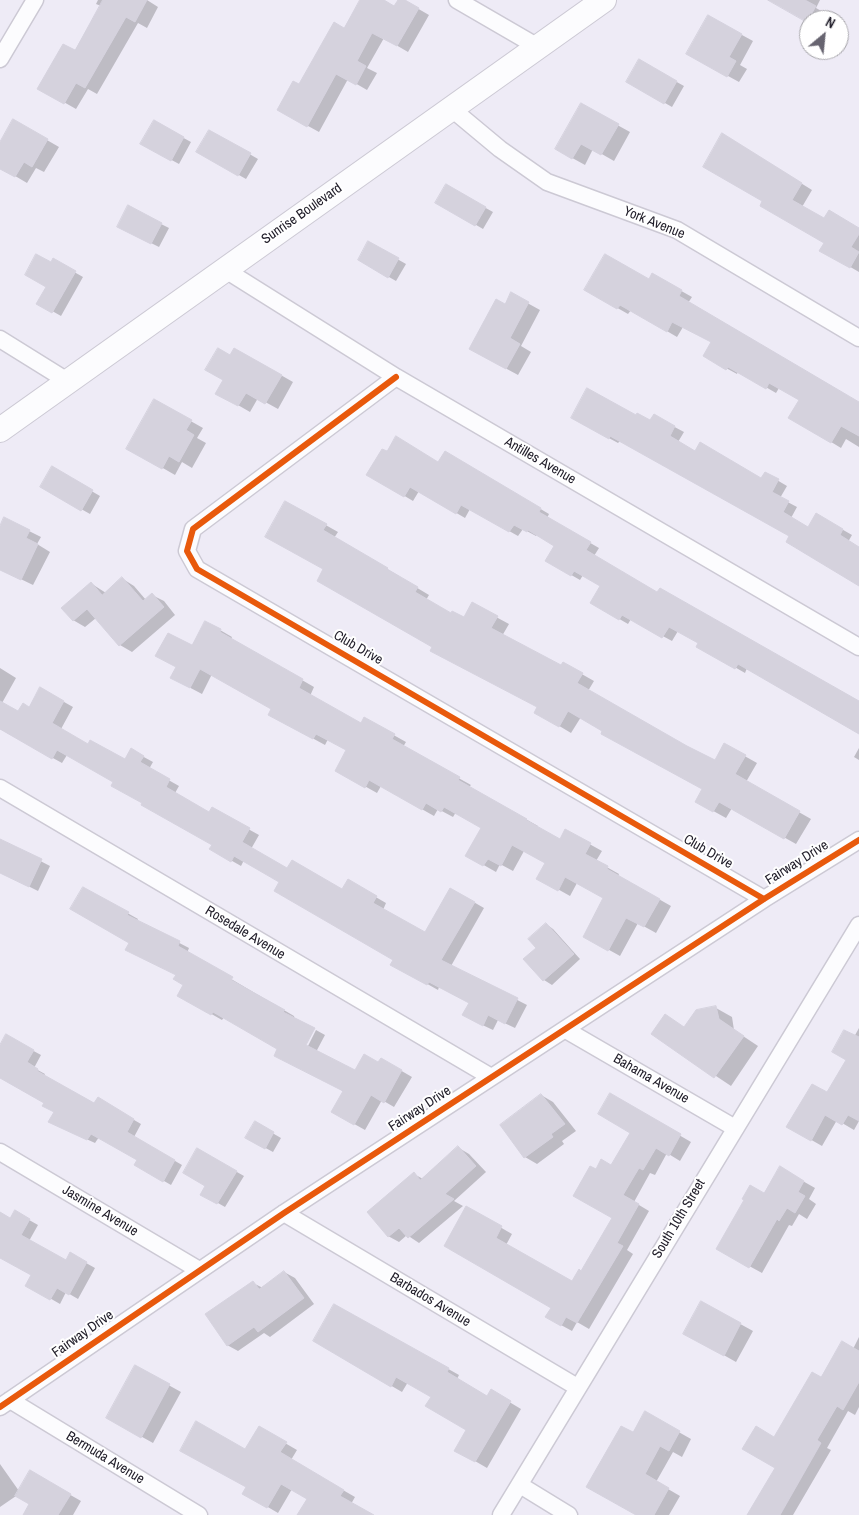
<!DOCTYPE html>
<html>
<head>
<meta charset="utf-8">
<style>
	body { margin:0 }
	#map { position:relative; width:859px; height:1515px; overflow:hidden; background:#eeebf6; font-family:"Archivo Narrow",sans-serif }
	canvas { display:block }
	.north { position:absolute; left:799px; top:10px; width:50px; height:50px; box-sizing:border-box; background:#fff; border:1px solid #a5a4a9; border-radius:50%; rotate:28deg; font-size:14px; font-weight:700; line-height:20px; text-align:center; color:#1f1c28 }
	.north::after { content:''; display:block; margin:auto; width:18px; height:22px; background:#676470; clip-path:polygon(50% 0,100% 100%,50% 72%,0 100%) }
</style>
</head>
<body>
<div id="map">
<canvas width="859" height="1515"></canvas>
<div class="north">N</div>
</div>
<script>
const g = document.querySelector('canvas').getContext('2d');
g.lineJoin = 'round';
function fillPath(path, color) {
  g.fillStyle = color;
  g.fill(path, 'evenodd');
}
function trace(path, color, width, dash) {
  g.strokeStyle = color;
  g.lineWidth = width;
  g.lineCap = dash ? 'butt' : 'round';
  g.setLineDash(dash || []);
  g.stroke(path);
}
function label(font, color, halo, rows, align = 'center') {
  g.font = font + ' "Archivo Narrow",sans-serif';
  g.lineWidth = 4;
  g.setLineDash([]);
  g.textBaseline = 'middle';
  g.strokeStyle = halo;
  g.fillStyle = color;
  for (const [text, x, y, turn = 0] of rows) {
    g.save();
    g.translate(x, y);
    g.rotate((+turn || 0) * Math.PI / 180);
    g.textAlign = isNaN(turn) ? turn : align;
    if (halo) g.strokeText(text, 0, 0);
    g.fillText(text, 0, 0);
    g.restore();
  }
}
fillPath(new Path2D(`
	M98 0H147L158 7 147 28 138 23 97 94 88 89 76 109 39 88 75 52 101 6 96 4Z
	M361 0H382L395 7 399 0H403L429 15 408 52 384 38 367 68 377 73 367 90 348 79 319 132 279 110 345 29Z
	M787 0H820L816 8 823 12 819 20H809V22L783 7Z
	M709 17 753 41 740 65 747 69 739 82 688 54Z
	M639 61 684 86 672 107 628 82Z
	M581 105 630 132 614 161 593 149 585 165 556 149Z
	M14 121 59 147 44 172 36 168 27 183 0 167V144Z
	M154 122 191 142 179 164 142 144Z
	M210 131 258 159 246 179 198 152Z
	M733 141 812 190 802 207 824 220 859 229V272L821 250 825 242 764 201Z
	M446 186 493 212 483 229 437 202Z
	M161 224 169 228 159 247 127 231Z
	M369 243 406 264 396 281 359 260Z
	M53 260 83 277 61 316 38 303 47 287Z
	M653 275 692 297 688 303 859 404V447L846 439 841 448 790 417 801 399 779 388 776 393 738 371 737 374 704 356 712 342 683 327 677 337 631 310 628 314 586 290 649 281Z
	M511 294 540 310 521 346 531 352 518 375 483 356Z
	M235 349 293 382 278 409 258 398 250 412 217 393 225 379Z
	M155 401 203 428 197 438 206 443 192 468 182 462 175 475 128 448Z
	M654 416 684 432 678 442 696 452 761 480 765 473 787 486 780 498 797 507 791 518 809 528 817 515 852 535 848 542 859 548V584L790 536 620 441 618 443 572 418 636 417 651 422Z
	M445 452 549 514 547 518 599 548 594 556 658 594 859 702V733L747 668 745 673 698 646 700 643 678 631 672 641 631 619 628 624 592 603 602 586 583 575 580 580 547 561 556 545 537 534 536 536 523 529 518 536 470 509 465 518 419 491 413 501 368 474 439 463Z
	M52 468 100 496 90 514 42 487Z
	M285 502 338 532 334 538 399 576V577L429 595 426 600 452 615 464 619 472 604 509 624 502 636 562 667 564 664 594 681 588 691 686 747 715 762 725 745 757 763 746 782 811 819 796 844 732 808 726 818 697 802 704 789 604 730 581 717 571 733 536 712 539 707 434 646 325 569Z
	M0 529 29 531 41 537 37 544 50 552 33 585 0 569Z
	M123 579 134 586 146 600 152 595 164 601 175 615 132 652 120 645 96 618 85 627 73 620 92 584 106 593Z
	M220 630 232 637 231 639 314 687 310 696 362 725 365 719 406 742 403 747 471 785 469 787 538 826 537 828 560 841 566 831 602 851 596 861 619 874 618 876 671 906 656 933 638 923 620 956 584 936 605 898 577 883 570 896 538 878 546 863 524 851 513 871 500 864 496 872 466 855 482 827 456 812 453 817 438 809 434 816 381 786 377 793 336 770 348 750 328 739 325 745 281 721 273 709 212 674 202 694 183 684 193 647Z
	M0 668 16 678 2 703 19 712 29 708 41 689 73 707 61 729 88 745 125 761 131 750 153 762 149 769 179 786 175 793 210 814 212 809 259 835 251 849 288 870 343 891 348 881 386 903 383 910 425 934 451 889 484 908 451 966 527 1005 515 1028 498 1020 493 1030 474 1021 470 1003 439 987 438 990 392 964 395 959 281 882 244 860 241 866 211 849 213 845 115 781 67 755 62 763 0 729Z
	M859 748V760L854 757Z
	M0 840 50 866 38 891 0 872Z
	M83 888 138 919 137 921 189 948 187 953 294 1016 302 1050 305 1052 316 1030 325 1035 316 1052 356 1072 379 1064 381 1059 412 1077 394 1107 382 1100 365 1130 333 1112 344 1092 279 1048 224 1017 222 1020 178 995 185 984 177 975 130 942Z
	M546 924 553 929 580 959 552 985 544 980 525 959 538 948Z
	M716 1008 732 1017 734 1030 758 1046 731 1086 653 1034 685 1028Z
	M859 1028V1121L854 1130 837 1120 822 1146 787 1126 828 1094 848 1059 854 1037Z
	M6 1036 41 1055 34 1068 45 1074 44 1076 95 1104 98 1099 141 1124 134 1137 182 1165 171 1185 136 1165 139 1160 99 1137 95 1143 58 1126 55 1112 45 1103 0 1077V1047Z
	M541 1095 553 1102 576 1131 562 1141 564 1144 537 1164 525 1157Z
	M610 1095 691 1142 680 1161 667 1153 655 1175 650 1173 634 1202 649 1211 627 1250 633 1254 589 1329 577 1322 572 1331 561 1325 552 1307 467 1208 512 1234 506 1245 572 1282 582 1272 613 1218 596 1170 612 1167 632 1132Z
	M255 1123 281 1138 273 1152 247 1138Z
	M459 1148 469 1154 486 1172 454 1201 463 1206 419 1243 407 1235 399 1242 388 1236 414 1174 423 1179Z
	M198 1150 244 1176 225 1207 202 1194 207 1186Z
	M780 1168 815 1188 809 1199 816 1204 807 1219 799 1214 792 1226 789 1225 762 1273 718 1249 746 1200 765 1195Z
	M15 1212 38 1225 29 1241 66 1262 70 1254 95 1268 78 1299 66 1292 60 1304 27 1285 33 1275 0 1256V1214L11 1220Z
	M284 1272 295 1278 314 1304 270 1337 264 1333 238 1351 227 1345 253 1283 263 1288Z
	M702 1303 753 1331 736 1362 697 1340Z
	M335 1305 459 1375 457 1379 488 1397 491 1391 521 1409 487 1468 456 1450 467 1430 433 1397 408 1382 402 1392 314 1341Z
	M859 1337V1407L855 1415 848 1411 827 1448 831 1450 793 1515H749L776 1468 774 1438 822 1379 853 1349Z
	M136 1367 181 1392 153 1443 108 1418Z
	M645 1413 691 1439 682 1457 673 1452 656 1482 680 1496 669 1515H638L634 1434Z
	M259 1428 297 1450 291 1460 355 1497 351 1504 371 1515H304L308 1499 292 1489 278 1513 244 1493 247 1487 246 1451Z
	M0 1464 19 1491 30 1472 81 1501 73 1515H25L30 1504 16 1496 0 1507Z`), '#0003');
const building = new Path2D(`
	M103 0H147L135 22 126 17 85 88 76 83 64 104 37 89 63 44 75 50Z
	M360 0H384L394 6 398 0H405L419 8 397 46 372 33 357 61 366 66 356 85 336 74 307 127 277 110 293 81 299 84 334 22 344 28Z
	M768 0H805L816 6 807 22Z
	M708 15 742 34 729 57 736 61 727 77 686 54Z
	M639 59 677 81 664 104 626 82Z
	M581 103 619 124 601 155 581 144 572 159 555 149Z
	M13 119 48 139 32 167 24 162 15 177 0 169V142Z
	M154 120 184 137 171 161 140 144Z
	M209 130 251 153 238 176 196 152Z
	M722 133 802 183 792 200 824 218 829 210 859 228V234L851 247 859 252 850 268 819 251 824 243 760 206 762 201 703 167Z
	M446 184 486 207 475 226 435 203Z
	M128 205 162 223 151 244 117 227Z
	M368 241 399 258 388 278 358 260Z
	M36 254 51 262 53 258 76 271 52 313 36 304 46 287 25 275Z
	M605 254 649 279 652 273 682 290 679 296 859 402V436L841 426 831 443 788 418 799 400 769 383 766 389 728 367 726 370 703 356 711 342 672 322 667 332 620 305 617 309 584 290Z
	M511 292 529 302 510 338 520 344 506 369 469 349 496 299 505 304Z
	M218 348 230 355 234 348 282 375 265 404 246 393 238 406 215 394 223 380 205 370Z
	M587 388 636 415 637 413 650 420 654 414 675 426 670 436 695 451 700 442 761 478 765 472 779 479 772 492 789 501 783 512 808 527 816 513 843 529 840 535 859 547V586L786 542 789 536 610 436 609 439 571 418Z
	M154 399 192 420 186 430 194 435 179 462 169 456 162 469 126 449Z
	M396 436 438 462 445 451 541 508 539 512 591 542 586 550 657 592 660 588 859 701V734L738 664 735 669 696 647 698 643 669 627 662 638 622 615 619 620 590 603 600 586 574 571 571 576 545 561 554 546 528 530 527 532 514 525 509 532 461 505 456 514 410 487 404 497 366 475 382 449 387 451Z
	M52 466 93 490 81 511 40 487Z
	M285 501 327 524 323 530 388 568 387 569 418 587 415 592 451 613 452 611 464 617 472 602 498 616 491 628 561 665 563 662 583 673 577 683 687 746 715 760 724 743 746 755 735 774 800 811 784 839 719 802 713 812 695 802 702 789 601 734 602 731 568 711 559 727 534 713 537 707 430 651 432 647 317 581 323 569 265 537Z
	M4 517 30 530 26 538 38 544 21 580 0 570V526Z
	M122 577 143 601 152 593 164 607 119 646 87 609 73 621 61 608 91 582 102 595Z
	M205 621 221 629 220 632 303 679 299 688 361 723 364 717 395 734 392 739 460 777 458 780 527 819 526 820 560 839 565 829 591 843 585 854 608 866 607 869 660 899 644 927 626 918 608 951 583 937 603 898 565 877 558 891 536 879 545 863 512 845 501 866 488 859 483 866 465 856 481 828 444 807 441 812 426 803 422 810 369 780 365 788 335 771 346 750 316 734 313 739 268 715 271 709 200 669 190 688 170 678 176 667 155 656 168 633 192 645Z
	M40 687 64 701 52 723 88 744 90 740 125 759 131 748 144 756 140 762 170 779 166 787 209 812 212 807 250 828 242 842 287 868 292 860 342 889 348 879 377 896 373 903 425 932 450 888 475 902 441 960 518 998 505 1024 488 1015 483 1026 462 1015 469 1003 429 982 427 985 390 965 393 960 274 891 279 882 234 856 231 862 209 849 212 845 141 805 142 803 111 786 113 782 57 750 52 759 0 729V701L18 711 23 703 29 707Z
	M0 839 42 859 29 887 0 873Z
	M83 887 129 912 127 915 180 941 178 946 233 977 231 980 285 1010 283 1012 315 1028 306 1045 355 1070 364 1054 378 1062 381 1058 402 1070 384 1103 371 1095 354 1125 331 1112 343 1091 274 1056 277 1049 213 1012 211 1015 177 996 183 985 173 979 176 975 125 950 129 943 70 909Z
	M546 923 574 954 543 981 523 959 536 948 528 939Z
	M716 1006 719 1019 744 1036 714 1078 651 1034 665 1014 684 1027 696 1010Z
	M844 1030 859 1037V1121L848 1115 842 1125 825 1115 811 1141 786 1127 812 1084 827 1092 846 1060 832 1052Z
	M6 1034 34 1050 27 1062 38 1069 37 1071 94 1103 98 1097 134 1119 127 1132 175 1160 163 1182 134 1165 137 1160 91 1134 87 1140 48 1122 54 1112 42 1106 44 1103 0 1078V1045Z
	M610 1093 681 1134 669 1156 656 1148 643 1170 639 1168 623 1195 639 1204 617 1243 623 1246 577 1323 566 1317 561 1326 545 1317 551 1308 444 1246 466 1206 502 1226 496 1238 572 1281 579 1269 581 1271 612 1218 573 1196 590 1166 596 1169 601 1159 611 1165 630 1133 598 1114Z
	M541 1094 565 1124 551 1134 553 1137 524 1158 500 1125Z
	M255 1121 274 1132 265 1149 245 1138Z
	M458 1146 476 1166 445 1194 454 1199 408 1238 399 1228 388 1237 367 1212 414 1172 420 1180Z
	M197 1148 237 1171 217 1204 200 1195 205 1186 183 1173Z
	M780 1166 804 1181 798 1192 805 1196 795 1213 787 1208 779 1221 777 1219 749 1268 716 1249 744 1200 742 1199 750 1185 764 1193Z
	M15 1210 30 1219 21 1235 66 1260 70 1252 87 1262 69 1295 57 1288 50 1300 25 1286 31 1275 0 1258V1212L10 1218Z
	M284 1271 304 1298 258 1332 254 1327 227 1346 205 1314 253 1281 259 1289Z
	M701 1301 741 1323 724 1356 683 1334Z
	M334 1304 449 1368 447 1372 487 1396 491 1389 511 1401 475 1462 454 1451 466 1430 425 1406 431 1397 396 1377 391 1387 313 1341Z
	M842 1341 859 1351V1382L843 1410 837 1406 817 1440 821 1443 780 1515H747L775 1468 742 1449 756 1426 774 1437 812 1372 821 1377Z
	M135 1365 170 1384 141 1438 106 1418Z
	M645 1411 680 1431 669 1451 660 1446 645 1474 669 1488 654 1515H636L586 1487 621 1426 633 1432Z
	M196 1421 245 1449 259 1426 287 1442 280 1452 344 1490 340 1496 374 1515H297L307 1499 281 1484 267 1508 242 1494 246 1487 180 1451Z
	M30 1470 71 1494 58 1515H23L29 1504 15 1496Z`);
fillPath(building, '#d5d2dd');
trace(building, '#d5d2de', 1);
const street = new Path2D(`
	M457 0 538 47
	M0 59 35 0
	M452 109 500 149 547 182 677 230 859 338
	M224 269 396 377 859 647
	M0 339 69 382
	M396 377 193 529 187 551 197 569 764 899
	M0 788 491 1077
	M566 1030 735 1128
	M0 1152 199 1270
	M284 1213 577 1387
	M10 1400 199 1515
	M0 1407 284 1213 764 899 859 840
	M520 1485 569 1515
	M501 1515 859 925`);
const secondary = new Path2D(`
	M0 430 604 0`);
trace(street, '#ccc9d4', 19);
trace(secondary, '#ccc9d4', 26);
trace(street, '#fcfcfe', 16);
trace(secondary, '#fcfcfe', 24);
trace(new Path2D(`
	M396 377 193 529 187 551 197 569 764 899
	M0 1407 284 1213 764 899 859 840`), '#e8590c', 6);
label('14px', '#1f1c28', '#fff', [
	["Sunrise Boulevard",302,214,-35],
	["York Avenue",654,223,22],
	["Antilles Avenue",540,461,30],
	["Club Drive",358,648,30],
	["Club Drive",708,852,30],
	["Fairway Drive",797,863,-32],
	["Rosedale Avenue",245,933,31],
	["Bahama Avenue",651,1079,30],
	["Fairway Drive",420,1109,-33],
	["Jasmine Avenue",100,1211,31],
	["South 10th Street",679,1219,-59],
	["Barbados Avenue",430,1300,31],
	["Fairway Drive",83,1334,-35],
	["Bermuda Avenue",105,1458,31]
]);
</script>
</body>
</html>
